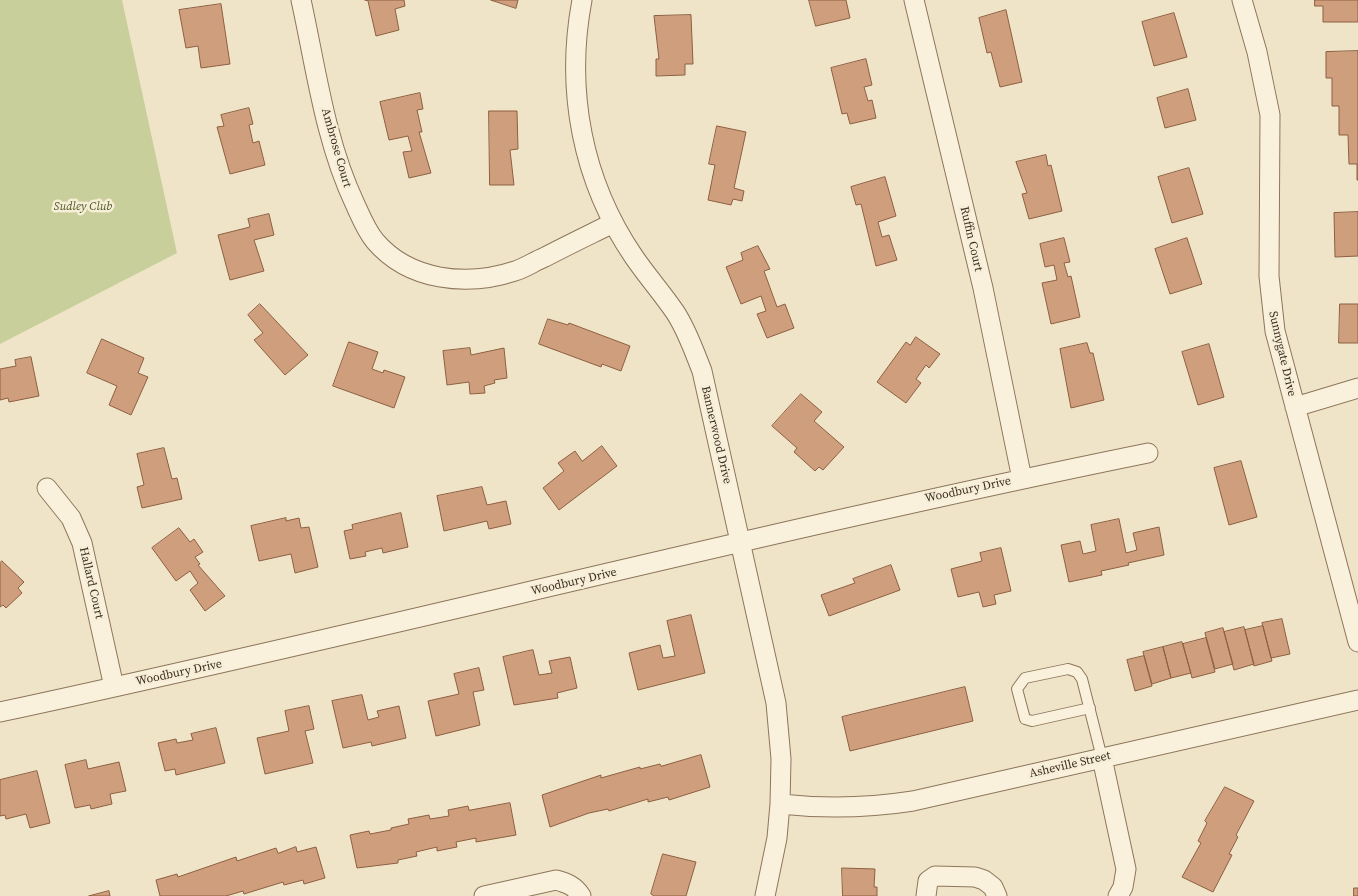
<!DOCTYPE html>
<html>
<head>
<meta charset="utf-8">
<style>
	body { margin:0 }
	canvas { display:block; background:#f0e4c8 }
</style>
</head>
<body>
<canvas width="1358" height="896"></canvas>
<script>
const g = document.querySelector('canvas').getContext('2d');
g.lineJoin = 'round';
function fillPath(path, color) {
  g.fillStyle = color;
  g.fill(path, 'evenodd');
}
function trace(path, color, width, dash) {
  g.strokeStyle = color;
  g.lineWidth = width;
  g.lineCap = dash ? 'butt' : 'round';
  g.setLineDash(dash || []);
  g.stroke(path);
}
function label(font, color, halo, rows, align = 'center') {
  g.font = font + ' "Source Serif 4",serif';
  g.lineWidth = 5;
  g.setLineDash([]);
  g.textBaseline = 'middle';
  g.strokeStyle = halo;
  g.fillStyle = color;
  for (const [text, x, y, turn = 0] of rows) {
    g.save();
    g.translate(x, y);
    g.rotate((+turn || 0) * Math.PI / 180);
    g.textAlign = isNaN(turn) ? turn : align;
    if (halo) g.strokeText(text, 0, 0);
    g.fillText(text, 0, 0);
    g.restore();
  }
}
fillPath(new Path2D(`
	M0 0H122L177 253 0 344Z`), '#c9cf9b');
const building = new Path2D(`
	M365 0H404L405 6 395 9 399 30 376 36 368 1Z
	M491 0H518L516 8Z
	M809 0H846L850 18 816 26Z
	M1315 0H1358V22H1323V6H1315Z
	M221 4 230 64 201 68 198 46 186 48 179 10Z
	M1006 10 1022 82 1000 87 991 52 987 53 979 18Z
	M1174 13 1187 57 1154 66 1142 22Z
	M691 15 693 64H685V75L656 76V59H659L654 16Z
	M1358 51V180H1357V164H1349L1348 135H1339V106H1332V78H1326V52Z
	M866 59 872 85 864 87 868 101 872 100 876 118 850 124 847 113 842 114 831 68Z
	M1188 89 1196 120 1165 128 1157 98Z
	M420 93 423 109 417 110 422 132H419L431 173 409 178 403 152 412 151 408 136 389 140 380 102Z
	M249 108 253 124 249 125 253 143 259 141 265 165 230 174 217 127 224 126 221 115Z
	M489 111H517L518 149 510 150 514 185H490Z
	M717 126 746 132 734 188 744 191 742 201 733 199 731 205 708 200 715 165 709 164Z
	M1046 155 1048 166 1051 165 1062 211 1029 219 1022 194 1027 193 1016 162Z
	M1189 168 1203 214 1172 223 1158 177Z
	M885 177 896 216 878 222 882 237 889 235 897 260 876 266 861 204 856 205 851 187Z
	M1358 212V256L1335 257 1334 213Z
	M269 214 274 235 254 240 264 271 230 280 218 235 250 227 248 219Z
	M1064 238 1070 262 1064 263 1068 277 1071 276 1080 317 1051 324 1042 283 1057 280 1054 265 1045 267 1040 244Z
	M1187 238 1202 284 1170 294 1155 249Z
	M758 246 770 269 764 271 777 307 785 304 794 328 767 338 757 314 766 311 761 296 741 304 726 267 743 260 741 253Z
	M260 304 308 355 285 375 254 340 263 333 248 315Z
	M1340 304H1358V343H1339Z
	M548 319 568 325 569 323 630 346 621 371 602 364 601 367 539 344Z
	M916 337 940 354 929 368 926 365 916 379 921 383 906 403 877 382 906 342 910 345Z
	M102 339 144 358 138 373 148 377 131 415 109 405 117 386 87 373Z
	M349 342 378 352 372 369 383 373 384 370 405 377 394 408 333 386Z
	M1087 343 1090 353H1093L1104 400 1071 408 1060 349Z
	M1209 344 1224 397 1198 405 1182 352Z
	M470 348 471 355 504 348 507 378 494 380 495 383 484 386 485 393 470 394 469 382 447 385 443 351Z
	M31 357 39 396 9 402 8 398 0 400V369L16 366 15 360Z
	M801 394 822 412 814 421 844 447 823 470 819 467 815 471 794 452 797 448 772 426Z
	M602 446 617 466 559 510 543 488 564 471 558 463 575 451 582 461Z
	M164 448 172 479 177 478 182 499 142 508 137 487 144 485 137 454Z
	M1241 461 1257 517 1229 525 1214 468Z
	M482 487 487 505 506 501 511 524 489 529 487 521 444 531 437 496Z
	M401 513 408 547 383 553 382 548 365 552 366 556 350 559 344 531 353 529 352 525Z
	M286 518V521L299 518 301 528 309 527 318 567 295 573 291 554 259 561 251 526Z
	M1119 519 1126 553 1137 550 1133 533 1159 527 1164 555 1128 563 1129 565 1101 571 1102 575 1069 582 1061 545 1080 541 1083 554 1096 551 1091 525Z
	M179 528 190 542 194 539 203 552 195 557 200 564 198 565 225 596 205 611 190 590 198 583 190 571 176 581 152 548Z
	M1001 548 1011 591 994 595 996 604 983 607 979 592 958 597 951 569 982 561 980 553Z
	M2 561 24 582 18 588 22 593 6 608 3 605 0 607V563Z
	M891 565 900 590 829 616 821 595 855 583 853 579Z
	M691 615 705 673 638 690 629 653 660 645 663 658 675 656 667 621Z
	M1282 619 1290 654 1271 658 1262 623Z
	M1263 626 1272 661 1254 666 1245 630Z
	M1244 627 1254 664 1234 670 1224 632Z
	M1223 628 1233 664 1215 669 1205 633Z
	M1206 638 1215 672 1192 678 1183 644Z
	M1182 642 1191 673 1171 678 1163 647Z
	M1163 647 1171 678 1152 684 1143 652Z
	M533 650 539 675 552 673 549 661 570 657 577 688 557 693 558 698 514 705 503 657Z
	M1144 656 1152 686 1135 691 1127 660Z
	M479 668 484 690 473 692 480 725 436 736 428 701 459 694 454 674Z
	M965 687 973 721 850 751 842 717Z
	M362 695 368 720 379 717 377 711 399 706 406 738 372 746 371 742 343 748 332 701Z
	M309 706 314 729 305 731 313 763 265 774 257 738 289 731 285 711Z
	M216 728 225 763 176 775 175 769 165 771 158 743 176 739 177 743 193 740 191 734Z
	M701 755 710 787 669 800 668 797 648 802V799L609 811 608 809 589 813 550 827 542 795 601 775V778L640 767V769L660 764 661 766Z
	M86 760 88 769 119 762 126 791 110 794 112 804 91 809 90 805 75 808 65 765Z
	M37 771 50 823 30 828 26 814 6 819 5 815 0 816V780Z
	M1225 787 1254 801 1236 835 1238 837 1229 854 1232 855 1213 892 1182 877 1201 843 1198 841 1207 823 1205 821Z
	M510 803 516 835 476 842V838L456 842 457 847 437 851V847L416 852 417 856 398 860V863L357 868 350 835 369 831 370 834 391 830V828L409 824 408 819 429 815 430 819 449 816 448 810 468 806 469 810Z
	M296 847 297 852 316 847 325 878 304 884 303 880 284 885 283 882 244 894 243 891 226 896H160L156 880 177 874 178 877 236 857 237 861 276 848 278 853Z
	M663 854 696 862 686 896H654L651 894Z
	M842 868 875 869 874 887H877V896H843Z
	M1354 888H1358V896H1354Z
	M109 891 110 896H89Z`);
fillPath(building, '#cf9f7d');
trace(building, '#8d5f41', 1);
const service = new Path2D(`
	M1090 708 1032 721 1025 719 1017 689 1025 678 1068 669 1077 672 1082 679 1102 758`);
const minor = new Path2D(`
	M301 0C316 68 325 141 355 204 361 217 366 230 375 241 409 281 467 287 515 271 525 268 535 261 545 257 568 245 591 234 613 223
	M582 0C565 90 582 181 634 257 647 276 662 293 675 312 687 330 694 351 702 371L776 703 781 759 780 804 777 838 765 896
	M914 0 983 288 1022 479
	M1242 0 1257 52 1270 115 1269 276 1275 331 1358 642
	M1295 407 1358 388
	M47 488 71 518 82 543 114 687
	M0 712C384 630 764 531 1148 453
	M1102 758 1126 869 1123 887 1118 896
	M780 804C826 809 868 808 913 801L1358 700
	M484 896 556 880C567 883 575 886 581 896
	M926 896 928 881 935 876 975 877 984 880 993 887 997 896`);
trace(service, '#8d765c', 12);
trace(minor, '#8d765c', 21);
trace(service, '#faf1dc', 10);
trace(minor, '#faf1dc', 19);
label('12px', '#3d2e20', '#f7eed8', [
	["Ambrose Court",336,148,74],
	["Ruffin Court",971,239,77],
	["Sunnygate Drive",1282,354,77],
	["Bannerwood Drive",716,435,77],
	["Woodbury Drive",968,490,-12],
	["Woodbury Drive",574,582,-13],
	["Hallard Court",91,583,77],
	["Woodbury Drive",179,673,-12],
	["Asheville Street",1070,765,-13]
]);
label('italic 12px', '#4d5a26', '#f7eed8', [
	["Sudley Club",83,207]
]);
</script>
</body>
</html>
